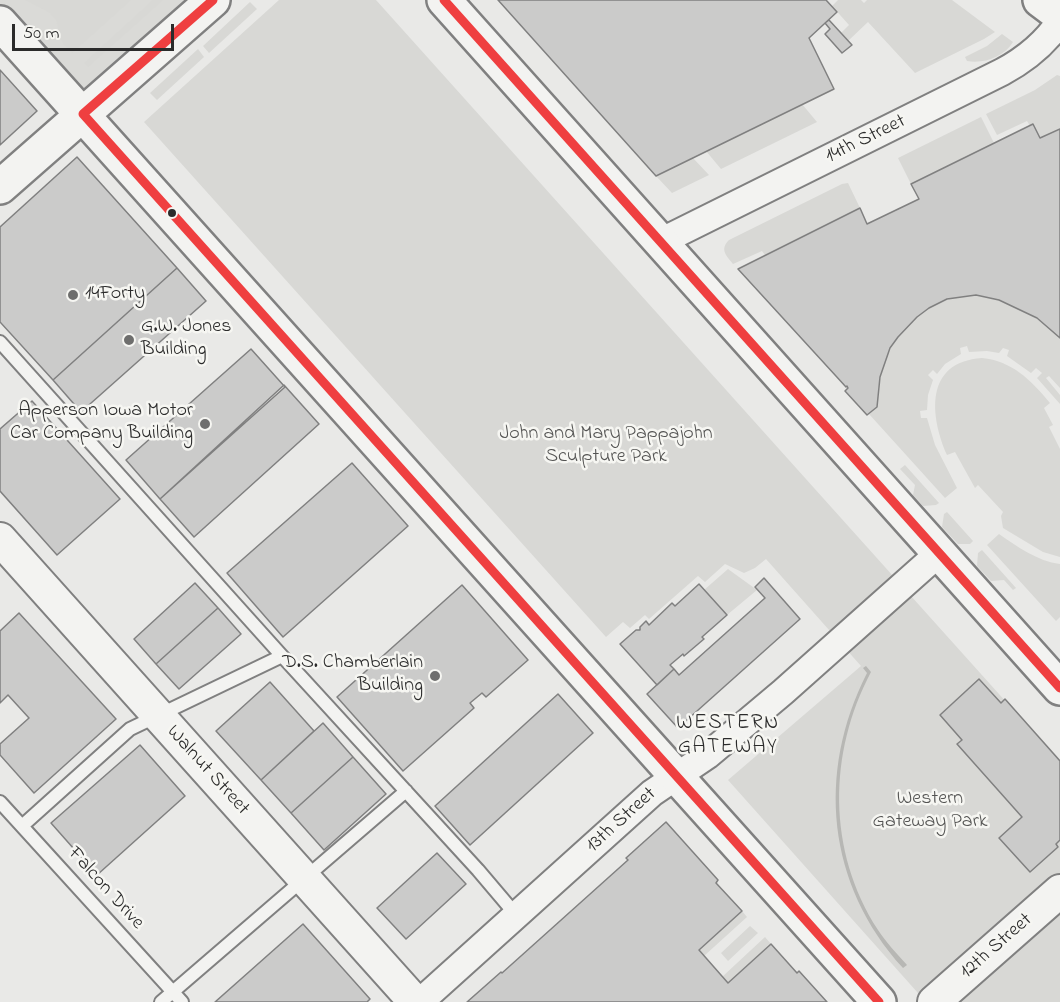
<!DOCTYPE html>
<html>
<head>
<meta charset="utf-8">
<style>
	body { margin:0 }
	#map { position:relative; width:1060px; height:1002px; overflow:hidden; background:#e9e9e7; font-family:"Indie Flower",sans-serif }
	canvas { display:block }
	.scale { position:absolute; left:12px; top:24px; width:162px; height:27px; box-sizing:border-box; border:3px solid #2b2b2b; border-top:0; padding-left:8px; font-size:18px; line-height:21px; white-space:nowrap; color:#2b2b2b; -webkit-text-stroke:4px #f6f6f2; paint-order:stroke }
</style>
</head>
<body>
<div id="map">
<canvas width="1060" height="1002"></canvas>
<div class="scale">50 m</div>
</div>
<script>
const g = document.querySelector('canvas').getContext('2d');
g.lineJoin = 'round';
function fillPath(path, color) {
  g.fillStyle = color;
  g.fill(path, 'evenodd');
}
function trace(path, color, width, dash) {
  g.strokeStyle = color;
  g.lineWidth = width;
  g.lineCap = dash ? 'butt' : 'round';
  g.setLineDash(dash || []);
  g.stroke(path);
}
function label(font, color, halo, rows, align = 'center') {
  g.font = font + ' "Indie Flower",sans-serif';
  g.lineWidth = 5;
  g.setLineDash([]);
  g.textBaseline = 'middle';
  g.strokeStyle = halo;
  g.fillStyle = color;
  for (const [text, x, y, turn = 0] of rows) {
    g.save();
    g.translate(x, y);
    g.rotate((+turn || 0) * Math.PI / 180);
    g.textAlign = isNaN(turn) ? turn : align;
    if (halo) g.strokeText(text, 0, 0);
    g.fillText(text, 0, 0);
    g.restore();
  }
}
fillPath(new Path2D(`
	M0 0H213L83 114 0 23Z`), '#dadad7');
fillPath(new Path2D(`
	M25 0H131L72 53 62 42 56 20 50 13Z
	M153 0H163L88 67 84 63Z
	M279 0H376L1060 762V1002H926L728 780 861 666 766 559 755 568 744 573 725 564 705 582 698 576 649 619 645 615 630 628 623 622 606 637 144 122Z
	M838 0H861L864 3 867 0H952L995 32 984 39 915 73 868 22 848 41 841 33 849 25 832 6Z
	M250 2 257 9 209 53 203 46Z
	M1002 34 1013 42C1004 57 984 64 967 61L965 57 987 46Z
	M198 49 204 57 157 100 150 93Z
	M1057 75 1060 76V129L1040 138 1033 124 1030 126 1027 121 997 135 986 114 1035 90Z
	M802 104 817 122 721 169 706 151Z
	M981 117 994 143 911 184 898 158Z
	M693 158 709 175 672 193 656 176Z
	M848 183 860 208 765 255 762 251 733 264C727 256 719 250 729 240L842 184Z
	M967 295C1002 295 1035 313 1060 338V388L1049 376 1046 378 1060 395V404L1037 378 1042 373 1036 368 1031 373 1007 356 1009 350 1003 348 999 353 987 351 969 352 967 346 960 348 961 354 945 364 937 374 933 370 928 375 933 380 928 395 927 410 920 411 921 418H927L935 445 957 488 945 498 869 414 877 407C878 351 909 304 967 295Z
	M982 358C1012 361 1031 380 1050 403L1044 408 1053 425 1049 427 1060 449V557L1043 552 1003 528 1001 516 1003 512 978 485 975 488 955 452 947 455C930 416 924 362 982 358Z
	M905 465 939 503 936 505 923 506 913 495 915 485 900 469Z
	M947 512 973 541 970 544H958L942 527 944 514Z
	M999 534C1018 547 1037 561 1060 564V617L1056 621 987 545Z
	M982 550 1016 588 1013 590 1004 580 991 581 977 566 978 553Z
	M728 569 757 590 727 615 704 590Z
	M742 911 747 917 704 956 699 950Z
	M750 926 758 933 728 961 721 953Z
	M765 937 771 944 728 983 722 977Z`), '#d8d8d5');
fillPath(new Path2D(`
	M866 666 871 672C828 753 827 851 878 930 886 942 897 954 907 965L903 968C827 885 816 773 867 673L863 668Z`), '#b7b7b4');
const building = new Path2D(`
	M498 0H826L837 12 809 38 834 89 656 176Z
	M829 20 852 45 842 53 825 34 830 29 825 23Z
	M0 70 37 111 0 145Z
	M1033 124 1040 138 1060 129V338L1037 318 999 300 976 295 947 299 929 308 917 317 898 337 890 348 880 377 877 407 867 415 845 391 848 388 847 386 846 387 738 269 860 208 867 224 919 199 911 184Z
	M77 157 177 268 53 380 0 322V227Z
	M177 268 206 301 81 412 53 380Z
	M251 349 285 387 160 499 126 460Z
	M284 385 319 424 194 537 160 499Z
	M32 401 120 499 57 555 0 491V429Z
	M352 463 408 526 283 637 227 573Z
	M764 578 800 619 678 728 647 694 674 669 679 675 765 598 755 587Z
	M195 583 218 608 156 664 134 639Z
	M699 584 727 615 702 637 704 639 684 656 683 654 670 665 674 669 657 685 620 644 636 630H640V627L646 621 649 625 672 603 675 606Z
	M462 585 528 660 486 697 482 693 470 703 474 708 403 771 337 697Z
	M218 608 241 634 179 689 156 664Z
	M19 613 116 719 34 793 0 755V744L29 718 8 695 0 703V631Z
	M979 679 1001 703 1005 699 1060 761V840L1056 844 1058 847 1030 872 999 838 1022 817 957 744 962 740 940 715Z
	M270 682 314 731 261 780 216 731Z
	M558 694 593 733 470 845 435 806Z
	M323 723 353 757 291 813 261 780Z
	M140 745 185 796 97 875 51 823Z
	M353 757 386 794 324 850 291 813Z
	M666 822 718 880 716 883 742 911 699 950 728 983 771 944 797 973 799 971 827 1002H467L501 972 502 973 628 860 626 858Z
	M437 853 466 884 406 939 377 908Z
	M303 924 370 999 367 1002H215Z`);
fillPath(building, '#cbcbca');
trace(building, '#808080', 1.5);
const service = new Path2D(`
	M0 342 282 656 478 870 517 916
	M0 802 182 1002
	M22 826 130 729 282 656
	M161 1002 406 791`);
const minor = new Path2D(`
	M660 242 1002 72C1026 59 1045 44 1060 21
	M420 1002 652 793 708 755 783 692 938 554`);
const tertiary = new Path2D(`
	M0 539 415 1002
	M934 1002 1060 891`);
const secondary = new Path2D(`
	M444 0 1060 688
	M1040 0 1060 15
	M0 23 879 1002
	M0 187 213 0`);
trace(service, '#808080', 16);
trace(minor, '#808080', 30);
trace(tertiary, '#808080', 36);
trace(secondary, '#808080', 38);
trace(service, '#f3f3f1', 12);
trace(minor, '#f3f3f1', 26);
trace(tertiary, '#f3f3f1', 32);
trace(secondary, '#f3f3f1', 33);
trace(new Path2D(`
	M213 0 83 114 879 1002
	M444 0 1060 688`), '#ef3f40', 9);
for (const [x, y, r, color] of [
	[172,213,5,"#2b2b2b"],
	[73,295,6,"#6e6e6d"],
	[129,340,6,"#6e6e6d"],
	[205,424,6,"#6e6e6d"],
	[435,676,6,"#6e6e6d"]
]) {
  const dot = new Path2D();
  dot.arc(x, y, r, 0, 2 * Math.PI);
  g.fillStyle = color;
  g.fill(dot);
  trace(dot, '#f6f6f2', 2);
}
label('20px', '#2b2b2b', '#f6f6f2', [
	["14th Street",866,140,-26],
	["Walnut Street",207,771,48],
	["13th Street",622,821,-42],
	["Falcon Drive",105,889,48],
	["12th Street",997,947,-41]
]);
label('20px', '#2b2b2b', '#f6f6f2', [
	["14Forty",85,295],
	["G.W. Jones",141,328],
	["Building",141,351],
	["Apperson Iowa Motor",193,412,"right"],
	["Car Company Building",193,435,"right"],
	["D.S. Chamberlain",423,664,"right"],
	["Building",423,687,"right"]
], 'left');
label('20px', '#535352', '#f6f6f2', [
	["John and Mary Pappajohn",606,435],
	["Sculpture Park",606,458],
	["Western",930,800],
	["Gateway Park",930,823]
]);
g.letterSpacing = '1.5px';
label('21px', '#2b2b2b', '#f6f6f2', [
	["WESTERN",728,725],
	["GATEWAY",728,749]
]);
g.letterSpacing = '0px';
</script>
</body>
</html>
